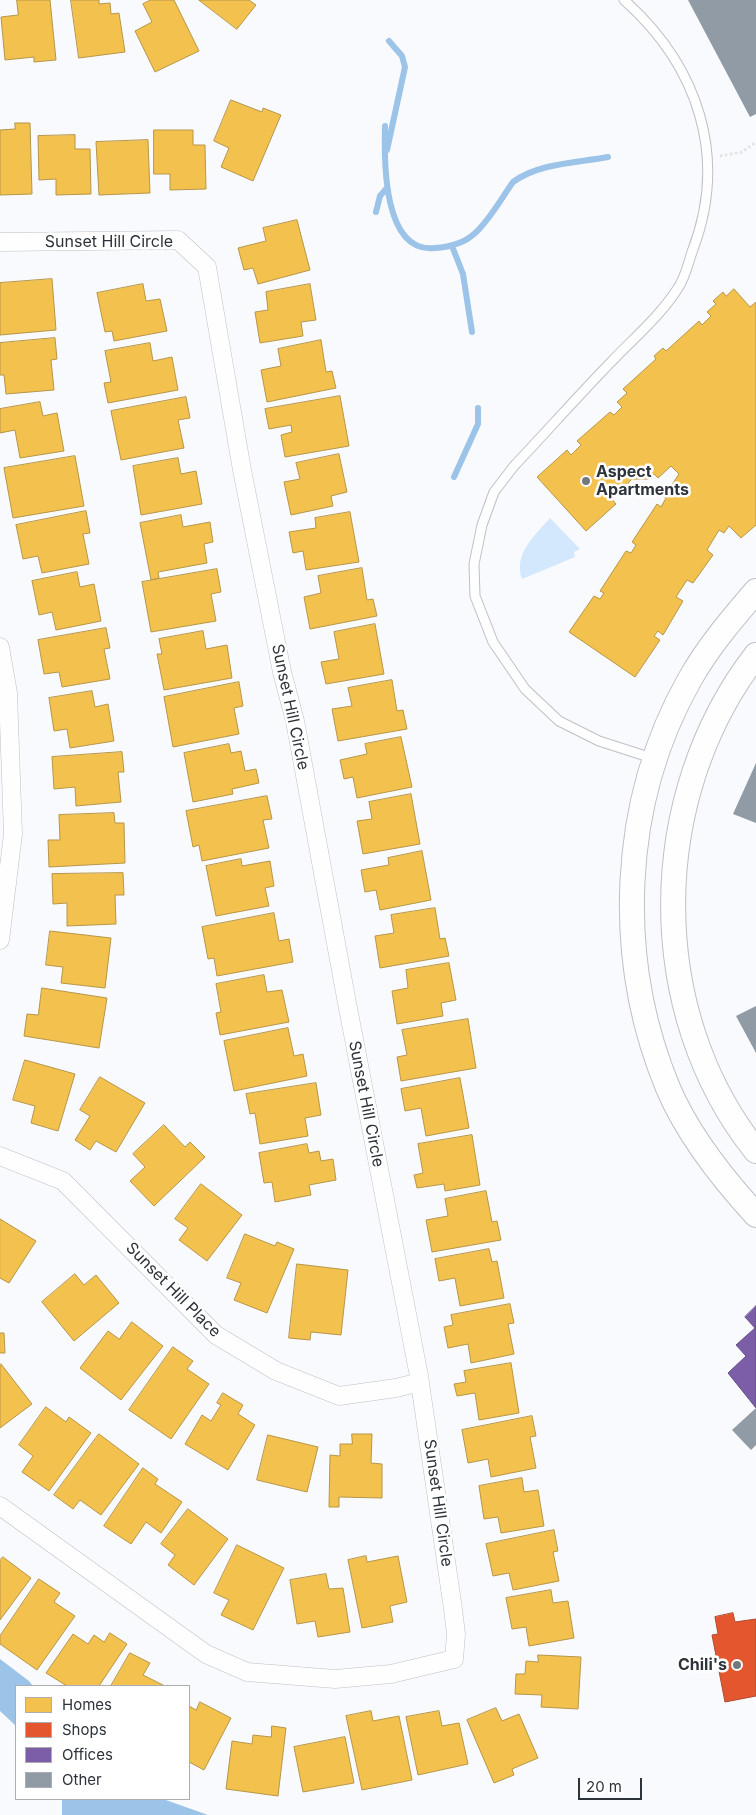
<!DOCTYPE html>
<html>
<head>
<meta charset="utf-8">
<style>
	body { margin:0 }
	#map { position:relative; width:756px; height:1815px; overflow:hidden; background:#f8fafd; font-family:Inter,sans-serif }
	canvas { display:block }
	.legend { position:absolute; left:15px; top:1685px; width:175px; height:115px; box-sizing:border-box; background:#fff; border:1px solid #abadb0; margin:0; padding:6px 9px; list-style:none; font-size:15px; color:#2d333a }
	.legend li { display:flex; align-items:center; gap:10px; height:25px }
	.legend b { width:25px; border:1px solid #abadb0 }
	.scale { position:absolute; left:578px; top:1778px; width:64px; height:22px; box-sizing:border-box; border:2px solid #2d333a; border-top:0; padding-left:6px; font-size:15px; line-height:18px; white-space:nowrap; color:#2d333a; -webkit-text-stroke:4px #fff; paint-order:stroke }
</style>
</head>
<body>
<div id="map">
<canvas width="756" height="1815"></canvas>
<ul class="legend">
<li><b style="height:14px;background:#f2c14e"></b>Homes</li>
<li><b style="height:14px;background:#e4572e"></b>Shops</li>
<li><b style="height:14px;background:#7b5ea7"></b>Offices</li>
<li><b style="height:14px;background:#909ba6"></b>Other</li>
</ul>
<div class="scale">20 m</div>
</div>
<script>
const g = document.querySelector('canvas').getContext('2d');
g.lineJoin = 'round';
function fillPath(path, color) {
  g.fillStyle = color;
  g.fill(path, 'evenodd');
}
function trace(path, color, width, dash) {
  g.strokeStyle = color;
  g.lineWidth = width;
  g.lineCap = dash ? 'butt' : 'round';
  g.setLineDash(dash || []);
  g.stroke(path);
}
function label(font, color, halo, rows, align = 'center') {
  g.font = font + ' Inter,sans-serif';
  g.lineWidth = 5;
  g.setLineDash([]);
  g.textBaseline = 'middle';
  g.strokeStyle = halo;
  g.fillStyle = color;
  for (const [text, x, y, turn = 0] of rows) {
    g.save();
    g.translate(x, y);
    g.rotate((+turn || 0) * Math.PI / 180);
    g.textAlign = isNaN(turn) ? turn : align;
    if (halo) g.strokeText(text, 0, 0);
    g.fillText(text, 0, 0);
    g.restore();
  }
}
fillPath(new Path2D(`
	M550 518 580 549 574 552 575 557 522 579C513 554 535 535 550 518Z`), '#d3e8fd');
fillPath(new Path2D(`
	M0 1659 29 1681 33 1686H16V1726L0 1711Z
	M62 1799H163L208 1815H62Z`), '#9cc3e8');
const homes = new Path2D(`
	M17 0H50L56 60 34 62V57L5 60 1 17 18 15Z
	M71 0H99V4L110 3 111 14 119 13 125 52 79 58Z
	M151 0H174L199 51 155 72 135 31 152 22 143 4Z
	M199 0H249L256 5 237 29Z
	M231 100 262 112 263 108 281 115 253 181 221 167 229 148 214 141Z
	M15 123H30L32 194 0 195V130L15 129Z
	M154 130H193V145H205L206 189 170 190V174H154Z
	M75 135V149H90L91 194 56 195V179L39 180 38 136Z
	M148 140 150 193 99 195 96 142Z
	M297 220 310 270 258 284 253 268 244 270 238 248 266 241 263 228Z
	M52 279 56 330 0 335V283Z
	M143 284 146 301 160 299 167 331 114 341 112 331 105 332 97 293Z
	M310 284 316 320 301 322 303 336 260 343 255 312 268 310 266 292Z
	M734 289 750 307 756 302V525L741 538 729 526 724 533 719 530 707 550 713 555 693 583 687 580 676 597 683 601 663 635 658 631 654 636 660 640 635 677 569 632 594 596 600 599 604 593 600 591 626 551 631 553 636 545 632 542 657 504 661 507 666 498 661 495 668 484 671 486 679 474 671 466 658 478 654 474 648 479H632L628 483 633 488 620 492 612 499 616 504 586 531 537 477 567 450 571 455 581 445 577 441 610 412 614 415 622 407 617 402 627 393 623 389 656 359 654 356 663 348 666 351 699 321 702 325 711 316 707 312 716 304 713 301 723 292 726 296Z
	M55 338 57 359 51 360 54 390 6 394 4 375H0V343Z
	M321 340 326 372 332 371 336 388 267 402 261 370 281 366 278 349Z
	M150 343 153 361 172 357 178 390 108 403 104 383 111 382 105 351Z
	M340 396 349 446 285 457 281 435 292 432 291 425 269 429 265 409Z
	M186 397 190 418 178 420 184 448 121 460 111 411Z
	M40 402 43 416 57 413 64 451 20 458 15 430 0 433V409Z
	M339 454 347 492 331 496 333 506 291 515 284 482 300 479 296 463Z
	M75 456 84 506 13 518 4 468Z
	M178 458 181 474 196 471 202 504 141 515 133 466Z
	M86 511 90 533 83 534 89 564 42 573 38 556 23 559 16 525Z
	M350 512 359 562 306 570 303 551 293 553 289 532 316 528 315 518Z
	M181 515 183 527 210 522 213 542 204 544 207 563 158 572 159 578 151 580 140 523Z
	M362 568 367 600 373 599 377 616 310 629 304 597 321 593 318 576Z
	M217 569 221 592 211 594 216 621 151 632 142 582Z
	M77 572 80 587 94 584 101 621 56 630 52 612 39 615 32 581Z
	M375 624 384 674 326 684 321 662 339 659 334 632Z
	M106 628 110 648 104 649 110 679 62 687 59 672 44 674 38 640Z
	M203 631 206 649 227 645 232 678 164 690 157 654H162L159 639Z
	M392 680 397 711 403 710 407 729 338 741 332 709 352 706 348 688Z
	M239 682 243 706 234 708 239 734 173 747 164 697Z
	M92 691 95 707 108 704 114 741 70 748 67 729 54 731 49 698Z
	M401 737 412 787 357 798 353 777 344 779 340 760 367 754 365 744Z
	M229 744 231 753 241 751 245 771 256 769 259 783 232 789 233 794 193 802 184 753Z
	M122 752 124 772H118L121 802 76 806 75 787 54 789 52 757Z
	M411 794 420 844 363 854 357 821 372 819 369 802Z
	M267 796 272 819 263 820 269 848 202 861 199 845 193 847 186 811Z
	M114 813 115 823H124L125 863 49 867 48 840H60L59 815Z
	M422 851 431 900 380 910 376 890 365 892 361 870 389 865 388 858Z
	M241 859 242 866 270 861 274 886 265 888 269 906 216 916 206 866Z
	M123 873 124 895H115L116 924 67 926V903L53 904 52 874Z
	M435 908 440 939 445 938 449 956 380 968 375 936 394 933 391 915Z
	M274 913 279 941 289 939 293 962 217 976 214 958 208 959 202 927Z
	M50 931 111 938 105 988 61 983 63 967 46 965Z
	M449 963 456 1000 441 1003 443 1016 397 1024 392 991 408 988 406 970Z
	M264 975 267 992 282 990 289 1022 220 1035 216 1013 221 1012 216 984Z
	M42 988 107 998 99 1048 24 1036 27 1014 38 1015Z
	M468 1019 476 1068 401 1081 397 1057 407 1055 402 1030Z
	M288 1028 294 1056 303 1054 307 1076 234 1091 224 1041Z
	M25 1060 75 1074 58 1131 31 1123 35 1106 13 1100Z
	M100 1077 145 1103 116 1152 96 1141 90 1150 75 1140 90 1116 80 1110Z
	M460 1078 469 1128 426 1136 421 1108 405 1111 401 1089Z
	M316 1083 321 1115 305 1118 308 1136 260 1144 255 1113 250 1114 246 1094Z
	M164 1125 185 1147 190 1142 205 1157 154 1206 130 1181 145 1167 133 1154Z
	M472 1135 480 1185 445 1191 444 1184 417 1188 414 1175 423 1173 418 1144Z
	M307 1144 309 1153 319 1151 321 1161 333 1159 336 1180 309 1185 311 1195 275 1202 272 1182 264 1183 259 1153Z
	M201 1184 242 1215 207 1261 179 1240 188 1228 175 1219Z
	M486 1191 492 1222 497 1221 501 1240 432 1252 426 1220 448 1216 445 1199Z
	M0 1219 36 1241 9 1283 0 1278Z
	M245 1234 275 1246 277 1242 294 1249 267 1313 234 1300 241 1283 227 1278Z
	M489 1249 492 1262 497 1261 504 1298 460 1306 455 1278 439 1281 435 1259Z
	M297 1264 348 1270 341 1335 311 1332 310 1340 289 1338Z
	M75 1274 84 1285 96 1275 119 1303 74 1341 42 1302Z
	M510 1304 514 1323 508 1324 514 1354 471 1363 468 1344 448 1348 444 1327 453 1325 451 1315Z
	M132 1322 163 1346 121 1400 80 1368 108 1331 119 1339Z
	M0 1333H4L5 1353H0Z
	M173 1347 193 1361 187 1369 209 1384 171 1439 129 1410Z
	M511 1363 519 1413 479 1420 475 1393 457 1396 454 1384 466 1382 464 1371Z
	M1 1364 32 1404 0 1428V1365Z
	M223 1393 243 1405 238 1414 255 1425 228 1470 185 1444 202 1415 211 1421 221 1405 217 1403Z
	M46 1407 66 1422 69 1417 91 1433 49 1491 22 1472 33 1456 19 1445Z
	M532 1416 536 1436 530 1437 536 1468 491 1477 488 1459 468 1463 462 1430Z
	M99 1434 139 1464 101 1515 80 1500 73 1509 54 1495Z
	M352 1434H372L371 1463 382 1464V1498L339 1497V1507H329L330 1455 340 1456V1444H352Z
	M268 1435 318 1447 307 1492 257 1480Z
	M143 1468 158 1479 155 1484 182 1502 161 1533 146 1522 131 1544 104 1526Z
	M522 1478 524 1492 538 1490 544 1526 501 1533 498 1517 484 1519 479 1486Z
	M188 1509 228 1539 194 1585 168 1565 175 1555 161 1544Z
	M554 1530 558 1551 553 1552 559 1581 513 1590 509 1573 493 1576 486 1544Z
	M237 1545 284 1568 253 1630 221 1615 229 1600 214 1593Z
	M366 1556 367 1562 398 1556 407 1602 390 1606 393 1622 362 1628 348 1560Z
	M3 1557 31 1578 0 1620V1560Z
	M326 1574 329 1589 343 1588 350 1632 318 1637 315 1621 297 1624 290 1580Z
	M39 1579 60 1593 54 1602 75 1616 37 1670 0 1644V1636Z
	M551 1590 553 1603 568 1601 574 1638 529 1646 526 1627 512 1629 506 1598Z
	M110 1633 127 1644 99 1686H67L46 1673 73 1634 88 1644 94 1635 104 1642Z
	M130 1653 150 1663 143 1675 165 1686H111Z
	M538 1655 581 1657 578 1709 541 1707 542 1695 515 1694 516 1674H525L526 1661 538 1662Z
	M200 1702 231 1718 204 1770 189 1762V1706L196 1710Z
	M496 1708 502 1721 519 1714 538 1758 512 1769 514 1775 494 1783 467 1720Z
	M371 1711 373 1721 399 1716 412 1780 362 1790 346 1716Z
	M439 1711 442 1726 459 1723 468 1764 418 1775 406 1717Z
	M272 1726 286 1728 278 1796 226 1789 232 1741 252 1744 253 1735 271 1737Z
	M345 1737 354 1783 303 1792 294 1747Z`);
fillPath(homes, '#f2c14e');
trace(homes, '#b79648', 1);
const shops = new Path2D(`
	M733 1613 735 1622 756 1619V1696L725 1702 712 1635 718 1634 715 1617Z`);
fillPath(shops, '#e4572e');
trace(shops, '#ad4c32', 1);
const offices = new Path2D(`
	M756 1306V1408L728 1373 746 1356 736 1345 755 1328 745 1317Z`);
fillPath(offices, '#7b5ea7');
trace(offices, '#645186', 1);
trace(new Path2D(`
	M385 126C384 161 383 254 435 248 450 247 463 244 474 234 489 221 501 199 513 182 539 163 576 163 608 157
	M387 150 405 67 402 56 389 41
	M376 212 380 196 386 189
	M452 246 463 274 472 332
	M454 477 478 424V408`), '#9cc3e8', 6);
fillPath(new Path2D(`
	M688 0H756V114L750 117Z
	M756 763V823L733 814Z
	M756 1006V1053L736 1016Z
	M756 1408V1445L751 1450 732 1430Z`), '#909ba6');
const lane = new Path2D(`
	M624 0C698 66 729 157 692 252 688 264 685 278 678 288 661 315 634 338 612 361 579 395 547 431 514 466L494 492 482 525 474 564 475 596 493 642 525 689 559 721 599 741 655 759`);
const street = new Path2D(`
	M0 242 178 240 207 267 242 470 282 672 295 721 347 1003 419 1376 453 1609 456 1634 454 1659 391 1674 335 1679 247 1672 206 1654 0 1506
	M0 647 8 693 13 834 0 940
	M0 1156 63 1181 216 1335 276 1371 339 1396 396 1388 420 1382`);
const secondary = new Path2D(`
	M756 591C732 619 708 647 690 679 620 802 614 958 668 1088 688 1135 722 1178 756 1215
	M756 655C647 796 644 1011 756 1151`);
trace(lane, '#bdc1c5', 11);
trace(street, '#bdc1c5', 19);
trace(secondary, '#bdc1c5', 26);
trace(new Path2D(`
	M720 156 742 152 756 142`), '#e4e4e5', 3, [2.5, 2.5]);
trace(lane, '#fefeff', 9);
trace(street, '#fefeff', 18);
trace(secondary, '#fefeff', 24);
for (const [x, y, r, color] of [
	[586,481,5,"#74797e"],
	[737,1665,5,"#74797e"]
]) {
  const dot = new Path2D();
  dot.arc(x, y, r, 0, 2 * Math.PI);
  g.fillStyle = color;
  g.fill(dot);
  trace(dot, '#fff', 2);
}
label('16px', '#2d333a', '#fff', [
	["Sunset Hill Circle",109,242],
	["Sunset Hill Circle",290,707,78],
	["Sunset Hill Circle",366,1104,79],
	["Sunset Hill Place",173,1290,45],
	["Sunset Hill Circle",438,1503,82]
]);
label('bold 16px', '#2d333a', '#fff', [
	["Aspect",596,472],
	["Apartments",596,490],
	["Chili's",727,1665,"right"]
], 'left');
</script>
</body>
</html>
